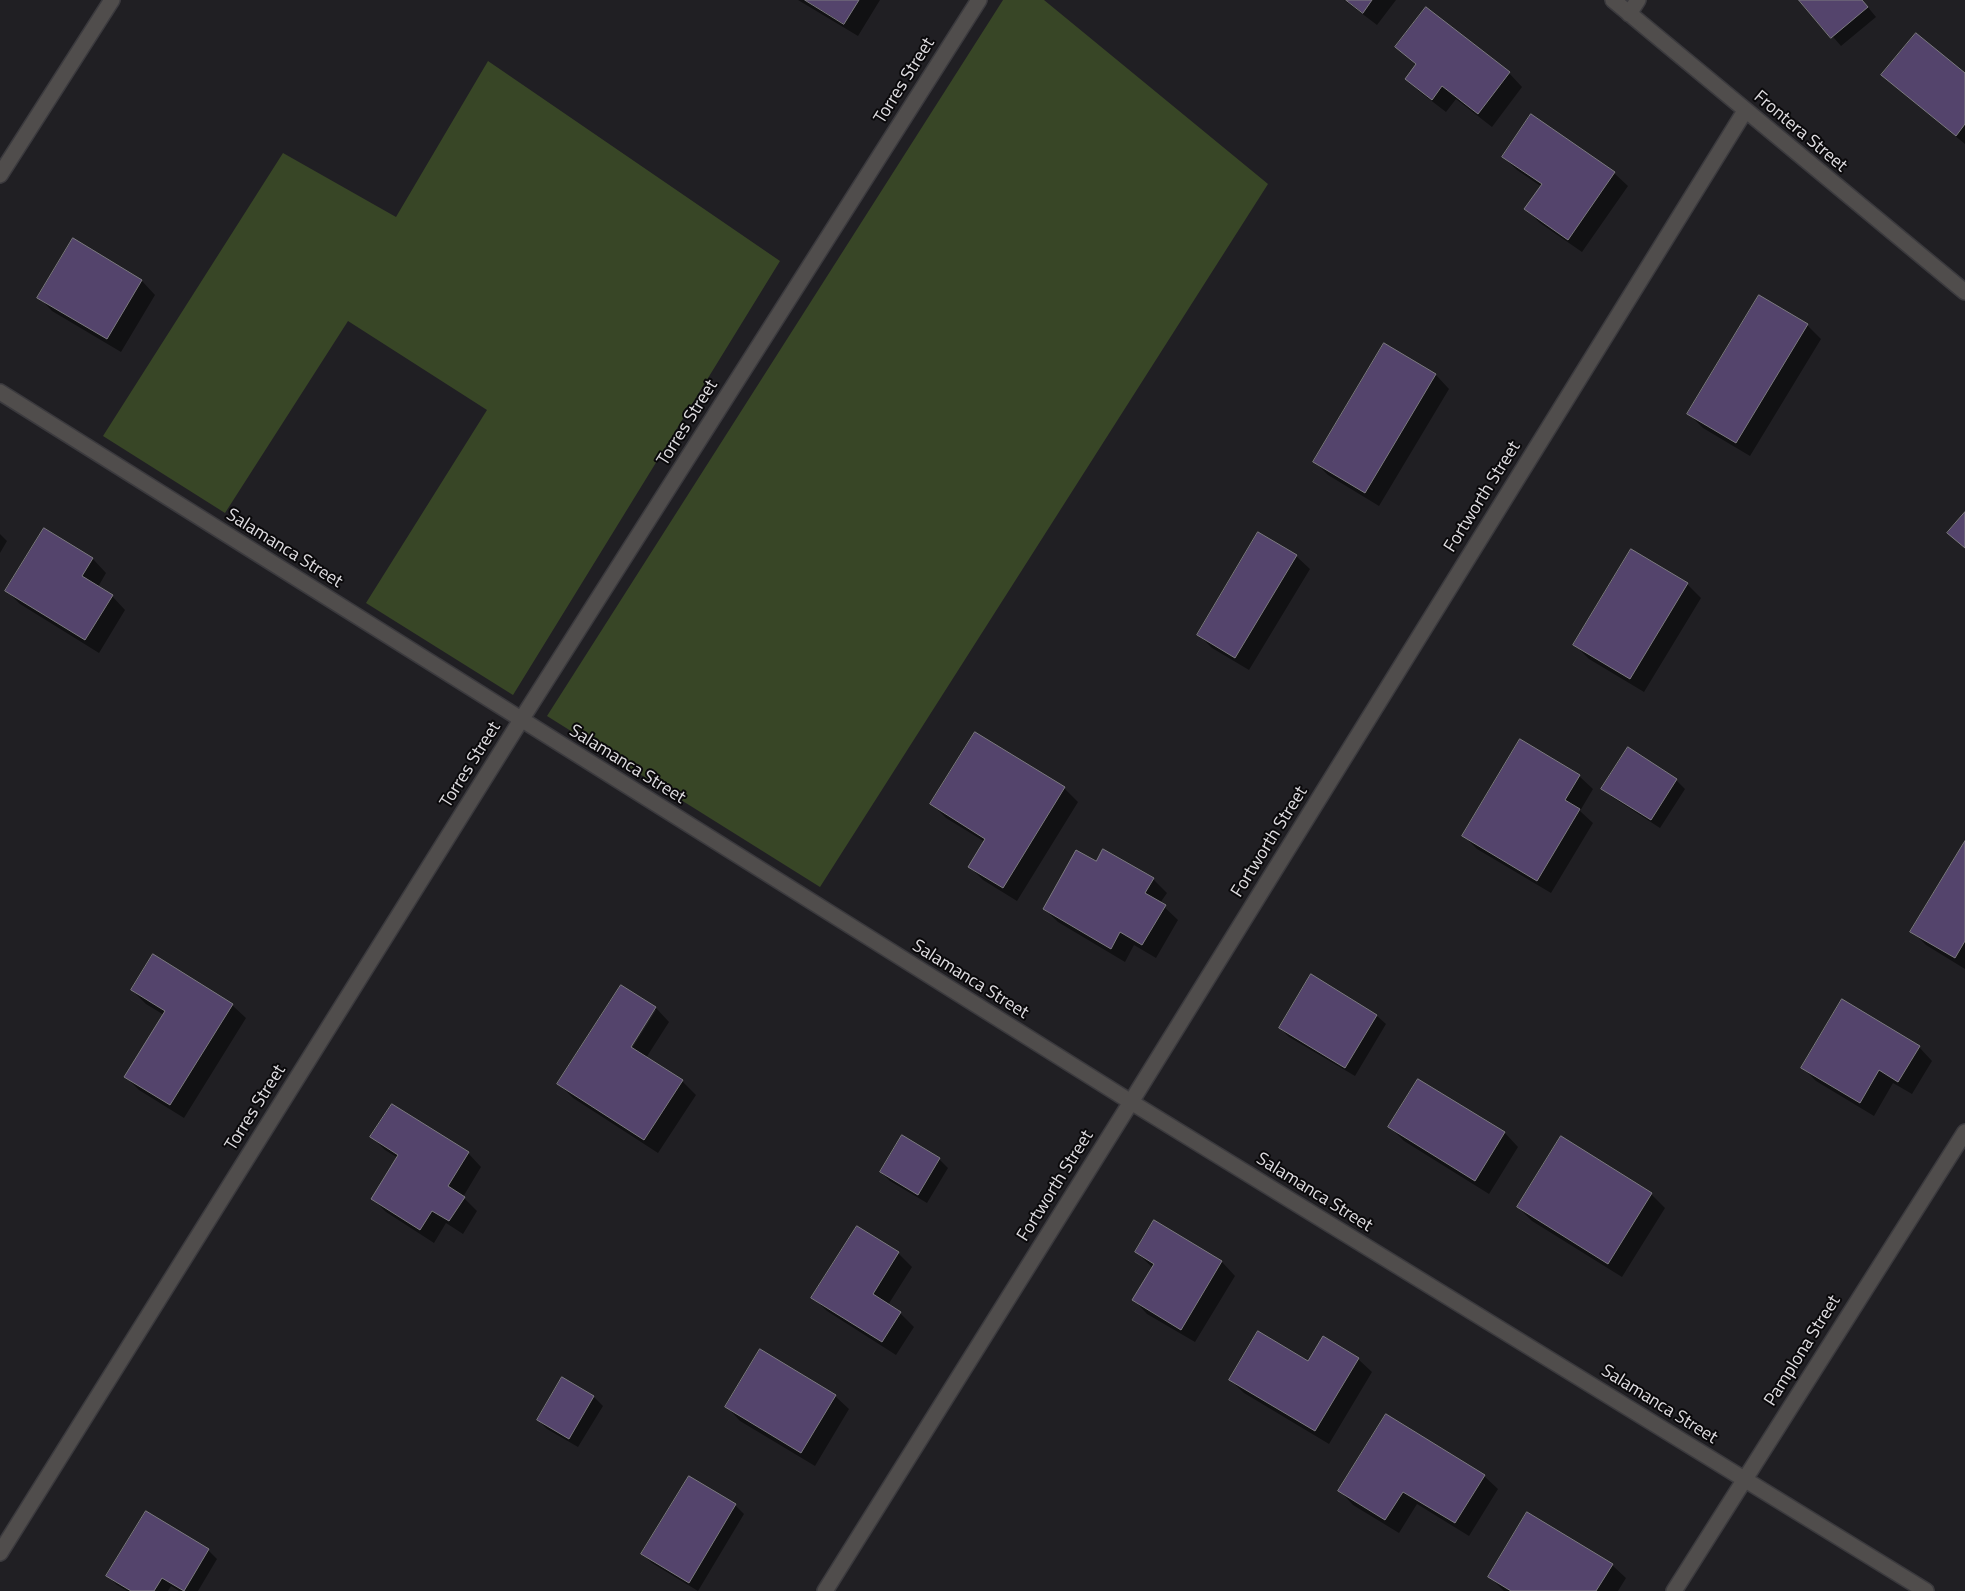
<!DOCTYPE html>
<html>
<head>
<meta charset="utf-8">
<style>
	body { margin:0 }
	canvas { display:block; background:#201f23 }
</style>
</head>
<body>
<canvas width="1965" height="1591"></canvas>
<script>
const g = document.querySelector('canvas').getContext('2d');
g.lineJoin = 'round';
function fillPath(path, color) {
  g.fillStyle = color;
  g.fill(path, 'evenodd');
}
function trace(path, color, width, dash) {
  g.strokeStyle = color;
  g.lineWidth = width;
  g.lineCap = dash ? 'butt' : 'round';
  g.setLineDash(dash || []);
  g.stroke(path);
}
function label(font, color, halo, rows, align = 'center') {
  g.font = font + ' "Titillium Web",sans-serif';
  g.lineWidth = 4;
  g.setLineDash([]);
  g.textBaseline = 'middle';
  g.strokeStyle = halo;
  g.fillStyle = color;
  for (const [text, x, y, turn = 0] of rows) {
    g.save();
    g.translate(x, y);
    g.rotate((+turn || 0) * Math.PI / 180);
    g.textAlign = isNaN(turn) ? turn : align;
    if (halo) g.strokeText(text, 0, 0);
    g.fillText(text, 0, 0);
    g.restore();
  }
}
fillPath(new Path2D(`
	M1003 0H1044L1268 184 820 887 547 716Z
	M488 61 780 261 513 695 366 603 487 410 348 321 225 513 103 436 283 153 396 217Z`), '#384626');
fillPath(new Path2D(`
	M798 0H880L858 36Z
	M1344 0H1396L1377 25Z
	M1801 0H1862L1876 17 1841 46Z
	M1396 47 1509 73 1522 87 1492 127 1456 99 1446 112 1420 92 1407 79 1417 66Z
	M1965 74V144L1892 84Z
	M1503 157 1614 173 1628 186 1582 252 1540 223 1526 209 1542 187 1517 170Z
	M73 240 142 281 155 295 121 352 52 311 39 297Z
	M1807 325 1821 339 1750 456 1703 428 1689 414Z
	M1385 345 1436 375 1449 389 1379 506 1328 475 1315 462Z
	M45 529 93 559 106 573 98 587 112 596 125 610 99 653 20 604 7 591Z
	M0 534 7 541 0 553Z
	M1296 556 1310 569 1249 670 1212 648 1198 634Z
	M1687 584 1701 598 1644 692 1589 659 1575 645Z
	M1579 776 1593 789 1580 811 1593 823 1551 893 1477 849 1464 836Z
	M1676 780 1685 789 1660 828 1612 797 1603 788Z
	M1064 788 1078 802 1017 901 983 880 969 866 985 842 946 818 932 804Z
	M1965 843V969L1926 945 1912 931Z
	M1096 863 1153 879 1167 893 1160 903 1178 920 1156 958 1134 945 1125 962 1058 922 1044 909Z
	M621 987 656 1008 669 1022 646 1058 682 1081 696 1095 658 1153 573 1098 559 1084ZM653 1010H656L629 1053 627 1051Z
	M132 990 232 1005 246 1018 184 1118 139 1090 126 1077 164 1015 146 1004Z
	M1377 1016 1386 1024 1355 1076 1289 1037 1280 1028Z
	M1919 1047 1932 1061 1912 1094 1893 1083 1874 1116 1816 1081 1802 1067Z
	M1419 1081 1505 1133 1518 1147 1489 1194 1404 1141 1390 1127Z
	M372 1137 468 1153 481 1167 463 1197 477 1211 463 1234 446 1223 434 1243 386 1212 372 1198 398 1158 385 1150Z
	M939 1159 948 1168 927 1203 890 1181 881 1172Z
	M1651 1194 1665 1208 1622 1277 1532 1221 1518 1207Z
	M1154 1222 1222 1262 1235 1276 1195 1342 1147 1314 1134 1300 1153 1268 1136 1252Z
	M898 1253 912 1267 888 1305 900 1313 914 1327 896 1355 827 1311 813 1298Z
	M1358 1359 1372 1372 1329 1444 1244 1393 1230 1380 1308 1363Z
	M563 1379 594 1397 603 1406 578 1447 547 1429 538 1420Z
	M835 1396 849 1409 815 1466 740 1421 727 1407Z
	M1484 1476 1498 1489 1469 1536 1417 1504 1399 1533 1353 1505 1340 1491Z
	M689 1477 735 1505 744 1514 698 1591 652 1563 643 1554Z
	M208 1550 217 1559 198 1591H179L171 1586 168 1591H127L117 1585 108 1576Z
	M1612 1565 1626 1578 1618 1591H1504L1490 1577Z`), '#0007');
const building = new Path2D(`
	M805 0H859L844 24Z
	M1346 0H1372L1363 13Z
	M1799 0H1862L1868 7 1831 38Z
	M1426 7 1510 72 1478 114 1442 86 1432 100 1405 79 1416 64 1395 47Z
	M1916 33 1965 73V124L1956 136 1881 75Z
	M1531 114 1615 172 1568 240 1524 209 1542 184 1502 157Z
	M73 238 142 280 107 339 37 298Z
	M1759 295 1808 324 1736 443 1687 414Z
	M1384 343 1436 374 1365 493 1313 462Z
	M1965 512V548L1947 533Z
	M44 528 93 558 82 576 113 595 85 640 5 591Z
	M1258 532 1297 555 1235 658 1197 635Z
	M1631 549 1688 583 1630 679 1573 645Z
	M975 732 1065 787 1003 888 968 867 985 839 930 804Z
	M1520 739 1580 775 1565 800 1580 809 1537 881 1462 836Z
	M1628 747 1677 779 1651 820 1601 789Z
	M1965 841V941L1955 958 1910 932Z
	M1103 849 1154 878 1145 893 1166 905 1142 945 1120 932 1111 949 1043 909 1076 850 1096 861Z
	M153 954 233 1004 170 1105 124 1077 165 1011 131 990Z
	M1311 974 1377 1015 1345 1068 1279 1028Z
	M621 985 656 1007 631 1047 683 1080 644 1140 557 1084Z
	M1842 999 1920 1046 1898 1082 1879 1070 1860 1103 1801 1068Z
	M1418 1079 1505 1132 1475 1181 1388 1127Z
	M392 1104 469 1152 448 1186 465 1197 449 1221 432 1211 420 1230 371 1199 398 1155 370 1137Z
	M902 1135 940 1158 918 1195 880 1172Z
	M1561 1136 1652 1193 1608 1264 1517 1207Z
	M1154 1220 1222 1261 1181 1330 1132 1300 1154 1264 1135 1252Z
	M857 1226 899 1252 873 1294 901 1312 882 1342 811 1298Z
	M1258 1331 1308 1361 1323 1336 1359 1358 1315 1431 1229 1380Z
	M760 1349 836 1395 801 1453 725 1407Z
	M562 1377 594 1396 569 1439 537 1420Z
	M1386 1414 1485 1475 1455 1523 1403 1492 1385 1520 1338 1491Z
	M689 1476 736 1504 689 1583 641 1554Z
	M146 1511 209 1549 184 1591 162 1578 154 1591H131L106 1576Z
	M1527 1512 1613 1564 1596 1591H1511L1488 1577Z`);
fillPath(building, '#54446c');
trace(building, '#7c7a80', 1);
const minor = new Path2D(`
	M1613 0 1965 292
	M1629 14 1638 0
	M0 175 112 0
	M0 392 1131 1102 1926 1591
	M0 1553 521 720 979 0
	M825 1591 1131 1102 1745 111
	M1674 1591 1965 1132`);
trace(minor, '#3b3a3e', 18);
trace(minor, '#504d4c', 15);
label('18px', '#e0dee2', '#0a090b', [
	["Torres Street",905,81,-58],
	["Frontera Street",1800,132,40],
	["Torres Street",688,423,-58],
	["Fortworth Street",1483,497,-58],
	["Salamanca Street",284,549,32],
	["Torres Street",471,765,-58],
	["Salamanca Street",627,765,32],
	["Fortworth Street",1270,842,-58],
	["Salamanca Street",970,980,32],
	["Torres Street",256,1108,-58],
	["Fortworth Street",1056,1186,-58],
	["Salamanca Street",1314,1193,32],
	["Pamplona Street",1803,1351,-58],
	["Salamanca Street",1659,1405,32]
]);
</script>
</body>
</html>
